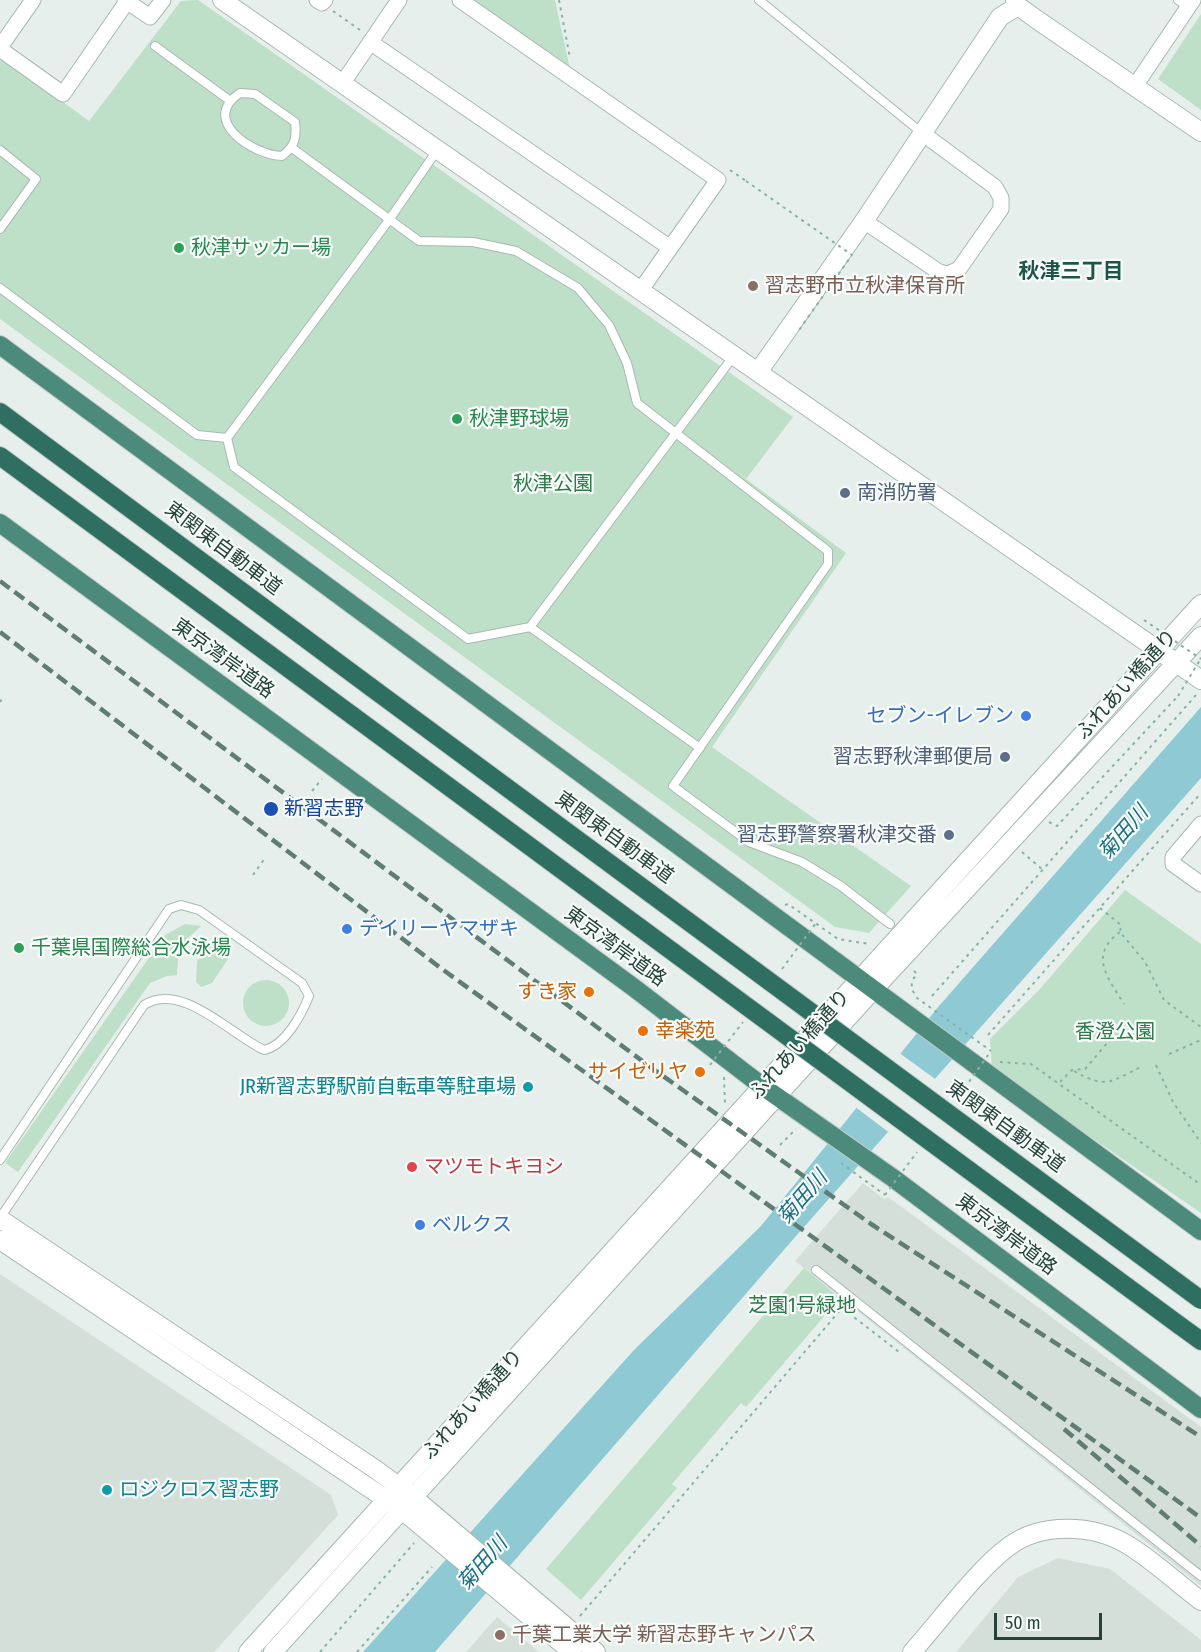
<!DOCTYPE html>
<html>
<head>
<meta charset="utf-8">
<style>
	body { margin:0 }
	#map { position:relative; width:1201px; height:1652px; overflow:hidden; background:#e6efeb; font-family:"Fira Sans Condensed",sans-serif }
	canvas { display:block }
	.scale { position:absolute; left:994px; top:1613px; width:108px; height:27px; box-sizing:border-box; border:3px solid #24423a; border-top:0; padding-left:8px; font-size:18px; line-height:21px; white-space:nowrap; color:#24423a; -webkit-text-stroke:4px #f7fbf9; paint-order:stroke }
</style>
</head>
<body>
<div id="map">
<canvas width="1201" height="1652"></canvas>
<div class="scale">50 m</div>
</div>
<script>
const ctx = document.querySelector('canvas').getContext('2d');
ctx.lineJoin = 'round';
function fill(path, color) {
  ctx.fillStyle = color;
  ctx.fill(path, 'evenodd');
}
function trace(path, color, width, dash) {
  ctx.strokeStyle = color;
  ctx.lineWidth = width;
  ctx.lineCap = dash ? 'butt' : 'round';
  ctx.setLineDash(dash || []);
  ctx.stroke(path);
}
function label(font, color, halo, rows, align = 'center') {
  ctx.font = font + ' "Fira Sans Condensed","Noto Sans JP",sans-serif';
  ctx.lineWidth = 4.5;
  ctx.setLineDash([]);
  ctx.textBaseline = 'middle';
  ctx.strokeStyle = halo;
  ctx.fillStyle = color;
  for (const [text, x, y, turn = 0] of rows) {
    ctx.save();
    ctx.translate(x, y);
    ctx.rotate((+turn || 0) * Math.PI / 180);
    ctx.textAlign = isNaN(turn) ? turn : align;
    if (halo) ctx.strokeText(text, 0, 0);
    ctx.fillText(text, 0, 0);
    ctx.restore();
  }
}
fill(new Path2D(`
	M863,1183L884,1199L888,1197L1201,1427V1586L795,1261Z
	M0,1274L331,1495L338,1515L214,1652H0Z
	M1058,1558L1110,1569L1201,1640V1652H956L1018,1577Z
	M497,1617L539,1652H466Z`), '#d4dfda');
fill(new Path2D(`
	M198,0L793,417L746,479L846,553L712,747L911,886L869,933L835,927L0,319V56L89,121L181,1Z
	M472,0H555L570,69Z
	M1201,14V110L1158,79Z
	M1125,890L1201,944V1213L992,1069L990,1039L1040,989Z
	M185,924L201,926L179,947L177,975L167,976L150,983L18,1172L5,1163L165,935Z
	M224,944L228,947L230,956L212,983L201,987L196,982L197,961L211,947Z
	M243 1003a23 23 0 1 1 46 0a23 23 0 1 1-46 0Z
	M804,1268L840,1298L746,1407L741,1403L672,1484L677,1488L581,1600L546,1569Z`), '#bfe0c8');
fill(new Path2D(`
	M1201,707V778L796,1236L435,1652H363L634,1350L761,1226L939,1006Z`), '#8ec9d4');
fill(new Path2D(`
	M898,1052L938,1081L891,1134L854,1106Z`), '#e6efeb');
const service = new Path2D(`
	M759,0L922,133
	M1178,0L1188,7
	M155,46L229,100
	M240,93L255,94L295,122C297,138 295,146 282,156C253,155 199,120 240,93Z
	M292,148L419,241L473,242L516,251L578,288L609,325L627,363L637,403L828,551V564L673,786L749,842L802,862L841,886L890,924
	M0,150L36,179L0,229
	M0,288L197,435L227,438
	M227,438L234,467L468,639L530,627L733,357
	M227,438L389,220L438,149
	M530,627L700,748
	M0,1160L169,909L181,905L199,910L302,983L309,996C302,1014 285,1046 264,1050C230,1034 181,981 144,1005L0,1218
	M816,1270L1201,1576`);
const minor = new Path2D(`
	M125,0L150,17L163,0
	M317,0L322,3L325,0
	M460,0L718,180L640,291
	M370,42L669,247
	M0,47L33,0
	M0,49L63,94L128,0
	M342,84L399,0
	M1135,86L1193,0
	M864,221L939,272L948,274L959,269L1001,209V198L995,187L922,133
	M1201,824L1173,857V864L1201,884`);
const tertiary = new Path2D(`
	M222,0L1201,680
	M1015,0L1018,6L1036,19L1201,132
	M758,372L864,221L1000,17L1018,6
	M0,1219L375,1469L413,1497L596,1652
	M0,1240L402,1510L572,1652
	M248,1652L1201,604
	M273,1652L873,990L1201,636
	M912,1652C940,1621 976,1571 1008,1547C1041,1522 1093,1524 1128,1545C1154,1561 1177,1583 1201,1601`);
const trunk = new Path2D(`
	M0,345L1201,1231
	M0,523L633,987L762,1086L893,1178L1201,1409`);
const motorway = new Path2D(`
	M0,412L372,688
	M0,456L353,716
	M1179,1325L1201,1341`);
trace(service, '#a8b8b2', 10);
trace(minor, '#a8b8b2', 17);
trace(tertiary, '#a8b8b2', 20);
trace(trunk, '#c2cac8', 20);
trace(motorway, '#c2cac8', 20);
trace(new Path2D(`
	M559,0L570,58
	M333,11L360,30
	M730,170L746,181
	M0,702L4,696
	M312,791L322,779
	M1049,822L1057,826L1178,696
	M1022,852L1043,870
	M253,875L265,858
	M785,905L788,904L838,939L869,944
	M1100,908L1121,925L1120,932L1145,962L1164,1000L1201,1027
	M1120,932C1088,955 1108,978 1124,1004
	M914,971L917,974C909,983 911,989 917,998L991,1051
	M932,996L1196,695
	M988,1035L1201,793
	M1169,1054L1201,1040
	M1000,1062L1031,1064L1201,1185
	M1156,1065L1173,1102L1201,1143
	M1074,1071C1107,1090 1111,1081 1143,1066
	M724,1077L725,1104
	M1060,1082L1072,1070L1085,1069L1108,1042L1118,1035
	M780,1145L796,1129
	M841,1163L885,1195
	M580,1616L842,1308L899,1352
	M320,1652L414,1543
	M357,1652L432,1567`), '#86b3a5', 2, [3, 4.5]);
trace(service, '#fff', 8);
trace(minor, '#fff', 15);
trace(tertiary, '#fff', 18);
trace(trunk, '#4c8a7c', 18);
trace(motorway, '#2f6f62', 18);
trace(new Path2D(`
	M0,581L649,1066L871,1224L1201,1437
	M0,632L442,969L1201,1518
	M1064,1429L1201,1546`), '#5f7d75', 4.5, [12, 6]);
const motorwayBridge = new Path2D(`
	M372,688L1201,1300
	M353,716L1179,1325`);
trace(motorwayBridge, '#c2cac8', 20, []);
trace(new Path2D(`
	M746,181L852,255L799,330
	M1144,620L1201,659
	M1178,696L1200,660
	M782,969L816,923
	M710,1065L743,1022
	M956,1100L991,1051
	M885,1195L917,1152`), '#86b3a5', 2, [3, 4.5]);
trace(motorwayBridge, '#2f6f62', 18);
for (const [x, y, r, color] of [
	[179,248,6,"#2e9e5b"],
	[753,286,6,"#8d6e63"],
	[457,419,6,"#2e9e5b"],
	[845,493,6,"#5c6f8a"],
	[1026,716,6,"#3f7fe0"],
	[1005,757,6,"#5c6f8a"],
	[271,809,8,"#1a4fb4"],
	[949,835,6,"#5c6f8a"],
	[347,929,6,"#3f7fe0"],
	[19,948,6,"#2e9e5b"],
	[589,992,6,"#e8710a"],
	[643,1031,6,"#e8710a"],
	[700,1072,6,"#e8710a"],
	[528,1087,6,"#0f9aa8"],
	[412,1167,6,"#e0444e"],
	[420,1225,6,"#3f7fe0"],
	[107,1490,6,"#0f9aa8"],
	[500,1635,6,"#8d6e63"]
]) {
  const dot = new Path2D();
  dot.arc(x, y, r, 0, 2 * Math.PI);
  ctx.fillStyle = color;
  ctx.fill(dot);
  trace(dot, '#f7fbf9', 2);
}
label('20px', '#27864d', '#f7fbf9', [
	["秋津サッカー場",191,248],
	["秋津野球場",469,419],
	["千葉県国際総合水泳場",31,948]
], 'left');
label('20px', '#785e54', '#f7fbf9', [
	["習志野市立秋津保育所",765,286],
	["千葉工業大学 新習志野キャンパス",512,1635]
], 'left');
label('20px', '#2d7a4b', '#f7fbf9', [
	["秋津公園",553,484],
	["香澄公園",1115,1032],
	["芝園1号緑地",802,1306]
]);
label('20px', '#4e5e75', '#f7fbf9', [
	["南消防署",857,493,"left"],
	["習志野秋津郵便局",993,757],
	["習志野警察署秋津交番",937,835]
], 'right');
label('20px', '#24423a', '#f7fbf9', [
	["東関東自動車道",223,549,37],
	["東京湾岸道路",223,659,36],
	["ふれあい橋通り",1127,685,-48],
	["東関東自動車道",614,838,36],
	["東京湾岸道路",615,947,36],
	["ふれあい橋通り",800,1045,-48],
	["東関東自動車道",1005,1127,36],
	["東京湾岸道路",1006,1235,37],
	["ふれあい橋通り",473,1405,-48]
]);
label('20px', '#366cbe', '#f7fbf9', [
	["セブン-イレブン",1014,716,"right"],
	["デイリーヤマザキ",359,929],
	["ベルクス",432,1225]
], 'left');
label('20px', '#164399', '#f7fbf9', [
	["新習志野",284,809]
], 'left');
label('20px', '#c56008', '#f7fbf9', [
	["すき家",577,992],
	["幸楽苑",655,1031,"left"],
	["サイゼリヤ",688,1072]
], 'right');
label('20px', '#0d838f', '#f7fbf9', [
	["JR新習志野駅前自転車等駐車場",516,1087],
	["ロジクロス習志野",119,1490,"left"]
], 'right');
label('20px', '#be3a42', '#f7fbf9', [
	["マツモトキヨシ",424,1167]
], 'left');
label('bold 21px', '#1f5548', '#f7fbf9', [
	["秋津三丁目",1071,272]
]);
label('italic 21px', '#1c6f80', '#f7fbf9', [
	["菊田川",1124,833,-49],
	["菊田川",803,1198,-49],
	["菊田川",483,1564,-49]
]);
</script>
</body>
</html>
